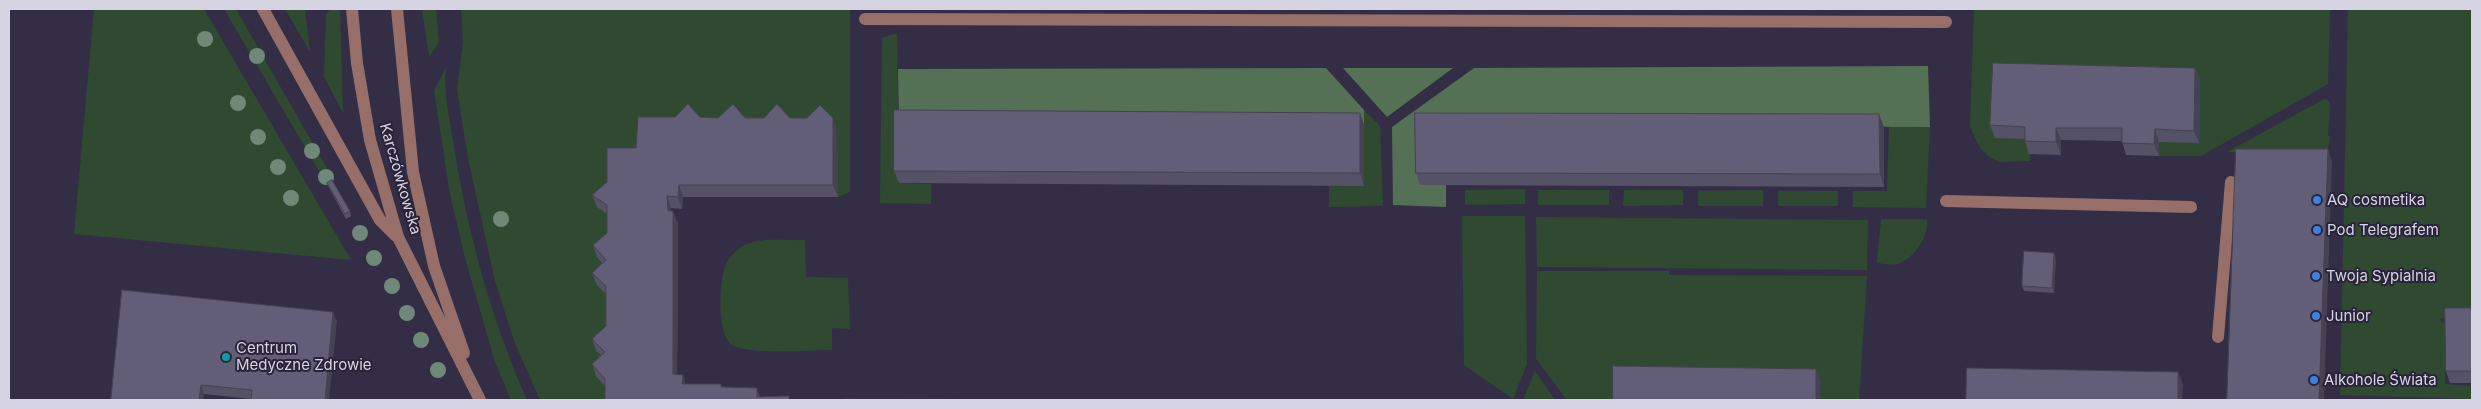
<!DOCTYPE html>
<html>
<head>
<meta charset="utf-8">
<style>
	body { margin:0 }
	#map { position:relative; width:2481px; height:409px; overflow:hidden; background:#332e45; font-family:Inter,sans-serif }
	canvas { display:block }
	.frame { position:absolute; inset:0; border:10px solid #d6d3e2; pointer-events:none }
</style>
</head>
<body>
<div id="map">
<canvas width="2481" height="409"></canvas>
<div class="frame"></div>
</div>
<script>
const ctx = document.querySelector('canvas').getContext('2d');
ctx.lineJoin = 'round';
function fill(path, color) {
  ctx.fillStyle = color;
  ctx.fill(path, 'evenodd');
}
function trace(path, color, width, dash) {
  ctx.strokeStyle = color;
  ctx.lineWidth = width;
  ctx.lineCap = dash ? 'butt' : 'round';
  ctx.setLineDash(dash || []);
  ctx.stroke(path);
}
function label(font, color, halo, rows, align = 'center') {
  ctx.font = font + ' Inter,sans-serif';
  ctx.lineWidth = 4;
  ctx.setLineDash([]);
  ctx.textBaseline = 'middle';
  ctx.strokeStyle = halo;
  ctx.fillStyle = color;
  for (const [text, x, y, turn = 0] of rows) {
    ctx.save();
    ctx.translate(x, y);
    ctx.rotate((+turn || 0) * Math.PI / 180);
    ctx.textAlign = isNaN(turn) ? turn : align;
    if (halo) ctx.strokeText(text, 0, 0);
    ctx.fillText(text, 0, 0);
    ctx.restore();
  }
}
fill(new Path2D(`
	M94,9H204L351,260L74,234Z
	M224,9H236L333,179L326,183Z
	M285,9H305L310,52Z
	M340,9L343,113L324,77L326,14L330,10Z
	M422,9H436L439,42L429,57Z
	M461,9H850V192L838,197L837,130L641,160L611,217L610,400H540L514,341L495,281L468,158L457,89L463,43Z
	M1974,9H2330L2328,84L2201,156H2159V142L2200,81L2030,140V161L1999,162L1988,156L1980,148L1970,127Z
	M2348,9H2472V318H2440L2441,322L2446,323L2445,384L2472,386V399L2340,395Z
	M897,33L899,183L931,184V204L880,203L882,38Z
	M446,67C443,93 450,120 454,146C468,235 491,318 527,400H511L495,362L465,258L450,194L434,91Z
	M2326,98L2330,103L2328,136L2330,137L2327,155L2227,152Z
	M1364,110L1380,126L1383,206L1329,207V185H1364Z
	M1889,127H1930L1926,208L1853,207V191H1887Z
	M1525,189V204L1465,205V190Z
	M1538,190H1609V205H1538Z
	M1624,190H1683V205L1623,206Z
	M1763,190V206H1698V191Z
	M1778,191H1838V206H1778Z
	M1462,216H1525L1527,364L1513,399L1464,365Z
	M1536,217L1868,220L1867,270L1537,267Z
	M1881,219H1927C1930,234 1915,257 1900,263C1894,266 1884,264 1877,263Z
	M805,240L806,277L848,278L850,329L832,328V350C808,350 755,355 734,346C716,338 719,279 726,264C729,257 735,252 741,247C758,236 786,241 805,240Z
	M1537,271H1669V275L1867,276L1859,400H1567L1536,359Z
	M1535,371L1555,400H1523Z`), '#304a31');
fill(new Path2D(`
	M1928,66L1930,127L1420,125L1446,185V207L1393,205L1392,127L1474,68Z
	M1326,68L1364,110V125L899,123L898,69Z
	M1343,68H1453L1387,117Z`), '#547155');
trace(new Path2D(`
	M263,9L380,220L396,236
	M352,9L357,63L370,140L398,237L480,400
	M397,9L413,172L434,266L464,353
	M865,19L1946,22
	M1946,201L2191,207
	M2218,337L2231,182`), '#976f68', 12);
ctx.fillStyle = '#6f8978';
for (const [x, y] of [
	[205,39],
	[257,56],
	[238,103],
	[258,137],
	[312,151],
	[278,167],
	[326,177],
	[291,198],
	[501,219],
	[360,233],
	[374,258],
	[392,286],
	[407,313],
	[421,340],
	[438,370]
]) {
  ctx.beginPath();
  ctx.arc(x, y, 8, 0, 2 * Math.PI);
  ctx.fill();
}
fill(new Path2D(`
	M2195,68L2200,81L2199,143L2159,142V156L2126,155L2122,141L2061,140V155L2029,154L2025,141V139L1995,138L1990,125Z
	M700,117L790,118L837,130L838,197H683L682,209L671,208V211L678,223L677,374L686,384L722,387L757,388L760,397L790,400L605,386L596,376L592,364L601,355L596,351L592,339L606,326V294L597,285L592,273L602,263L597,257L593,245L607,233V214L597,207L592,195L607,182L636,148Z
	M1364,125V186L899,183L894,171Z
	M1884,127V187L1420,185L1416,173Z
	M327,183L350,211L351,216L346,219L329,188Z
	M2056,258L2054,293L2024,291L2022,286Z
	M2472,308V383H2450L2446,371Z
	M337,321L251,399L204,394L111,400Z`), '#555166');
fill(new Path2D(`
	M2195,68L2200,81L2199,143L2194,131Z
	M1360,113L1364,125V186L1360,173Z
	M1879,114L1884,127V187L1880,174Z
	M833,118L837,130L838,197L833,185Z
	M2056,128L2061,140V155L2056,142Z
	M2155,129L2159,142V156L2154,144Z
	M2328,149L2332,161L2324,400H2319Z
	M679,185L683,197L682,209L678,197Z
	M667,196L671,208L672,223L668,211Z
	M673,211L678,223L677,386L673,374Z
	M2054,253L2056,258L2054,293L2052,288Z
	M333,312L337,321L329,400H325Z
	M1816,369L1821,382L1820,400H1816Z
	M2178,372L2183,384L2182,400H2178Z
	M683,375L687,387L682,384Z
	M201,385L204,394L203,400H199Z
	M757,388L761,400L757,397Z`), '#454253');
const building = new Path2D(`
	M1993,63L2195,68L2194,131L2155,129L2154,144L2122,143V128H2056V142L2025,141V127L1990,125Z
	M688,104L700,117L718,118L733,104L745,118H764L777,104L790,118H807L820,105L833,118V185H679L678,197L667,196L668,211H673V374L683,375L682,384H721V387L757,388V397L789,396V400H605V379L592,364L605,352L592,339L606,326V286L592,273L606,260L593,245L607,233V205L592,195L607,182V148H636L638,117H675Z
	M894,110L1360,113V173L894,171Z
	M1415,113L1879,114L1880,174L1416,173Z
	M2236,149H2328L2319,400H2227Z
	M332,180L350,211L345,214L327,183Z
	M2024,251L2054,253L2052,288L2022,286Z
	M122,290L333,312L325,400H251L252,390L201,385L199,400H111Z
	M2445,308H2472V371H2446Z
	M1613,366L1816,369V400H1613Z
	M1967,368L2178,372V400H1966Z
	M846,399L1066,400H846Z`);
fill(building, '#635e77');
trace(building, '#454253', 1);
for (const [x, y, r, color] of [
	[2317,200,5,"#3f7fe0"],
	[2317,230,5,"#3f7fe0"],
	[2316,276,5,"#3f7fe0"],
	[2316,316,5,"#3f7fe0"],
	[226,357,5,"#0f9aa8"],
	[2314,380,5,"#3f7fe0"]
]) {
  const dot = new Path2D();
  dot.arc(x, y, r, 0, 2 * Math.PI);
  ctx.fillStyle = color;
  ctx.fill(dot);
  trace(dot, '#29243a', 2);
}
label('15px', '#d6d3e2', '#29243a', [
	["Karczówkowska",400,179,74]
]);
label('15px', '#d6d3e2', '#29243a', [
	["AQ cosmetika",2327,200],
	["Pod Telegrafem",2327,230],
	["Twoja Sypialnia",2326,276],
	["Junior",2326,316],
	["Centrum",236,348],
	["Medyczne Zdrowie",236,365],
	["Alkohole Świata",2324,380]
], 'left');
</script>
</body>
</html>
